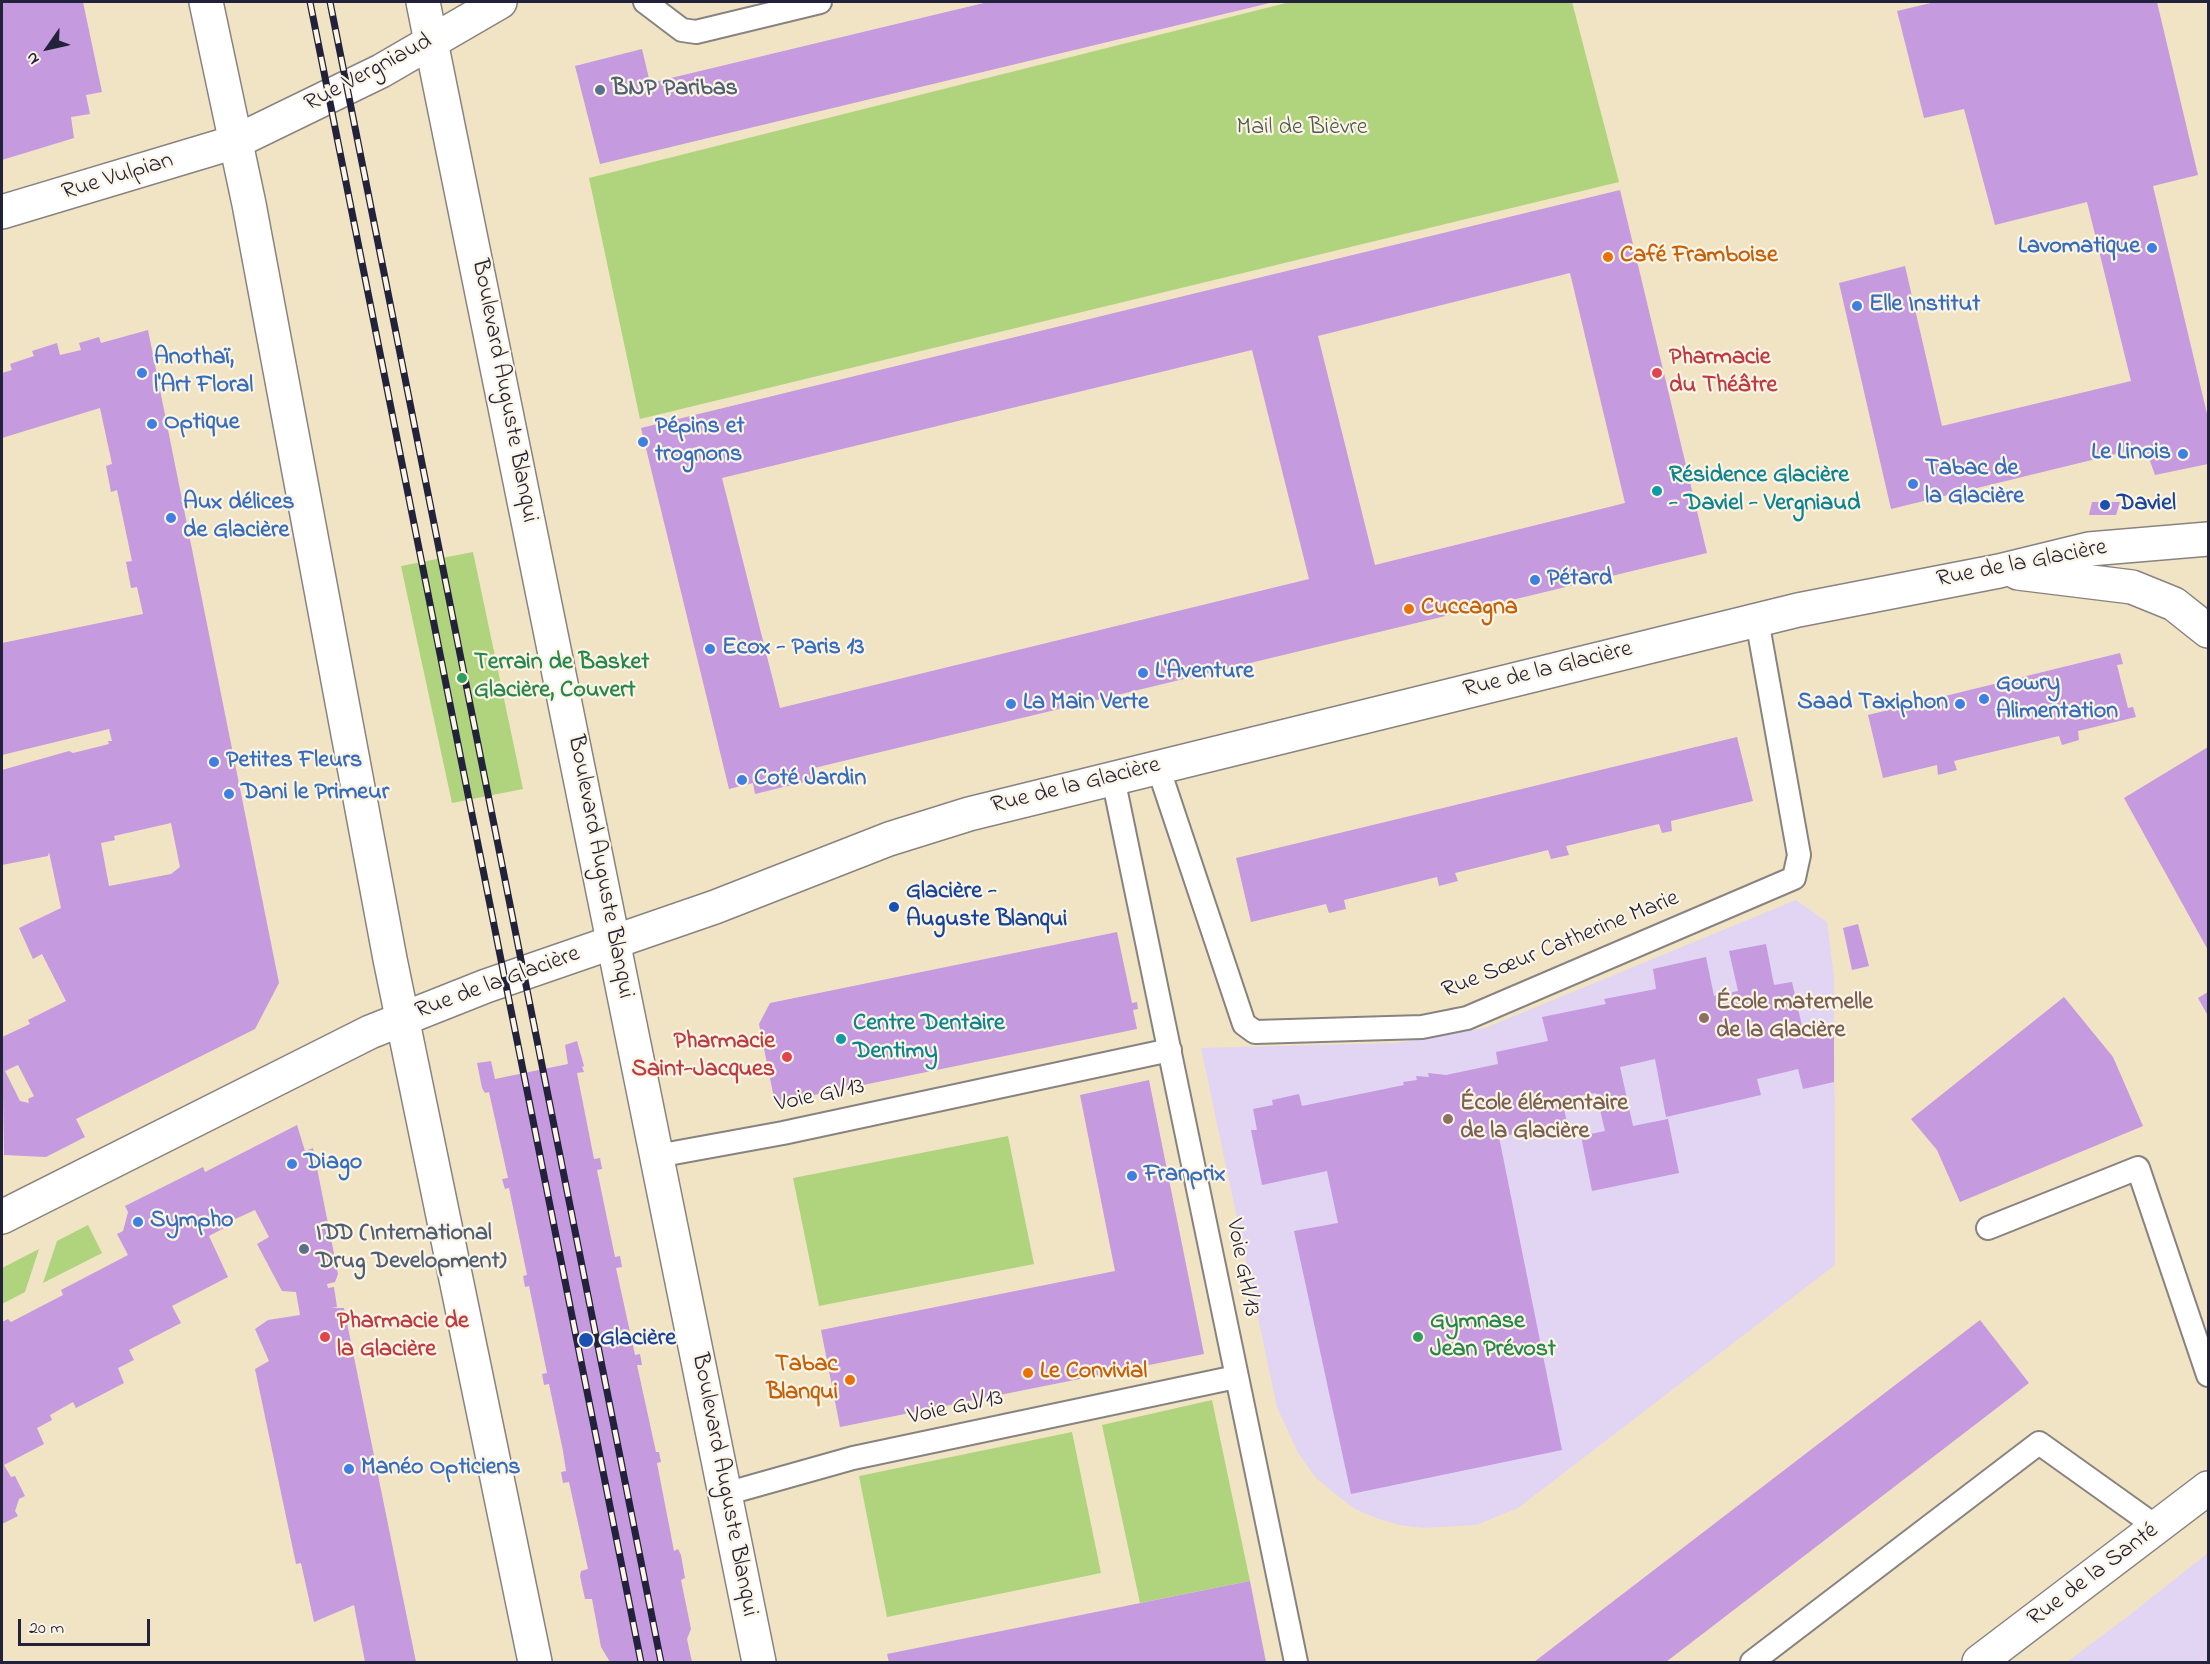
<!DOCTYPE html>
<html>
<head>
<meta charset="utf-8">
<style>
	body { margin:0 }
	#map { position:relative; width:2210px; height:1664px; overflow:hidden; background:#f0e4c5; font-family:"Indie Flower",sans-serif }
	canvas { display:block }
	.frame { position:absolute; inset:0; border:3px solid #22223b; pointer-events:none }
	.north { position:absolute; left:18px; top:18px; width:60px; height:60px; -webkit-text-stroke:4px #fcf5e5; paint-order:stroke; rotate:236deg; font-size:16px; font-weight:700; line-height:24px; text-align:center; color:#22223b }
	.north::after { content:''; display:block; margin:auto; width:21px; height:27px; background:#22223b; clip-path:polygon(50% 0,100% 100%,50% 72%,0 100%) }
	.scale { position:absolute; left:18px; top:1619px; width:132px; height:27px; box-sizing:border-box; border:3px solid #22223b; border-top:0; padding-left:8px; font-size:18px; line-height:21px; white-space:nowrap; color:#22223b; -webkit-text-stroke:4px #fcf5e5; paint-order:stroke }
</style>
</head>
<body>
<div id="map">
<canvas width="2210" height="1664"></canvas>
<div class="frame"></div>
<div class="north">N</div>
<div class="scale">20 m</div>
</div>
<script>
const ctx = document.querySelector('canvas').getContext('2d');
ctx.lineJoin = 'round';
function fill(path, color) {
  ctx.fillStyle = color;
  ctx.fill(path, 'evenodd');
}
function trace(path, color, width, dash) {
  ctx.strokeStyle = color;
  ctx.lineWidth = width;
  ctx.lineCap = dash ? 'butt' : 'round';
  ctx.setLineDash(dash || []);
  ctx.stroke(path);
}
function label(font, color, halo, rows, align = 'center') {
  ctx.font = font + ' "Indie Flower",sans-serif';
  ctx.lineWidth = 4.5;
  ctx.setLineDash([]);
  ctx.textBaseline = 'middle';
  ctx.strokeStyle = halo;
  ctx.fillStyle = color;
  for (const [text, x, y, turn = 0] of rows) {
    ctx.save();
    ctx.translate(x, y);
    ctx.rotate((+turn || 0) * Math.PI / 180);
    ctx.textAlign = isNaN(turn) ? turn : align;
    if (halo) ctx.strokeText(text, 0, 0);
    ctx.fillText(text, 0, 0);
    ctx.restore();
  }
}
fill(new Path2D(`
	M1796,900L1827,922L1834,976L1835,1265L1518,1508L1476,1525L1423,1528L1399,1525L1376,1518L1355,1509L1334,1493L1316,1478L1298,1453L1277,1407L1201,1048L1397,1043L1485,1028Z
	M2208,1553V1662H2067L2127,1617Z`), '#e2d4f3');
fill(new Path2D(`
	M1290,2H1572L1619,182L640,419L589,178Z
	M473,552L523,789L452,803L401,566Z
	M1008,1136L1034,1264L819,1306L793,1178Z
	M88,1225L102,1253L43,1283L57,1241Z
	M39,1249L25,1292L2,1304V1268Z
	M1212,1400L1250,1581L1140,1603L1102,1425Z
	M1072,1432L1101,1573L887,1617L859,1476Z`), '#afd47d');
fill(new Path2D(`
	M2,2H83L102,92L86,95L90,114L71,117L74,138L2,160Z
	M988,2H1274L600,164L575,66L642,49L650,83Z
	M1935,2H2157L2198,175L2153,186L2208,418V464L2155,475L2145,447L1891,509L1839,283L1905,266L1942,426L2131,381L2087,202L1995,225L1964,109L1924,118L1897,11Z
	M1620,190L1707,553L810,769L812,780L755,794L753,783L729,789L641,428ZM1570,273L1625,503L1375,565L1318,336ZM1252,350L1309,579L780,708L722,478Z
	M148,330L279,983L255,1029L76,1119L85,1137L46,1157L4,1155L2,1037L30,1024L28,1020L66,1001L42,954L33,959L19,928L61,908L49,852L48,856L2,865V770L69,751L73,753L109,744L108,741H112L109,729L2,755V643L143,614L137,587L131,588L126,562L132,561L117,490L111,492L106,466L112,464L100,408L2,438V373L12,370L10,364L34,356L32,351L57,343L60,355L81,350L79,343L99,337L101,343ZM171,823L180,867L171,874L109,886L101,843L115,840L114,836ZM18,1065L34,1096L28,1099L29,1103L20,1101L5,1071Z
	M2092,502H2120L2116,515H2089Z
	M2120,653L2123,664L2117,665L2128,708L2133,707L2136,717L2078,731L2079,740L2062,745L2059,736L1954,761L1957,770L1938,775L1937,765L1883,778L1868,715Z
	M1737,737L1753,801L1671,821L1672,831L1662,833L1659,824L1566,846L1569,855L1551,859L1548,850L1455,873L1458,881L1439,886L1437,877L1344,900L1346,909L1329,913L1326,904L1251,922L1236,858Z
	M2208,747V950L2124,798Z
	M1858,924L1869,966L1852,970L1843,928Z
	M1117,932L1132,1003L1137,1002L1138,1009L1133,1010L1137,1029L775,1103L759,1024L770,1003Z
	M1766,944L1774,985L1792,982L1804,1035L1834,1028V1082L1803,1089L1798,1069L1757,1079L1761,1095L1666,1117L1655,1059L1620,1067L1633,1126L1668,1119L1679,1173L1592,1191L1581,1136L1605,1131L1596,1093L1562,1099L1567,1123L1499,1137L1562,1450L1351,1494L1294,1231L1338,1223L1327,1171L1262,1185L1251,1130H1257L1253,1109L1273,1105L1272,1100L1299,1094L1302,1106L1404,1085L1403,1082L1417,1080L1416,1076L1429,1077L1428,1073L1446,1075L1498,1064L1496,1052L1548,1041L1542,1017L1606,1004L1604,999L1656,989L1653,969L1706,957L1714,996L1738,991L1729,951Z
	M2208,992V1016L2198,998Z
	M2064,997L2113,1057L2143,1126L1960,1202L1937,1150L1911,1119Z
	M577,1041L584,1066L582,1067L584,1072L577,1073L594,1159L600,1158L602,1169L597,1170L615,1257L620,1256L622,1267L616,1268L635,1355L640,1354L642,1365H637L656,1452H659L661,1462L657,1463L674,1551L678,1549L681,1555L685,1578L681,1580L691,1629L687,1639L692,1662H610L601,1647L592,1599H585L580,1576L581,1571L588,1569L569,1482L563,1483L561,1472L566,1471L563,1451L549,1384L544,1385L542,1374L547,1373L529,1286L525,1287L523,1276L527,1275L509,1188L505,1189L502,1179L508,1178L489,1092L485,1093L482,1088L477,1063L491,1061L495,1079L568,1064L565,1045Z
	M1149,1080L1204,1354L840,1427L821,1330L1115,1271L1080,1095Z
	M297,1125L305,1151L313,1148L338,1274L335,1282L327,1284L328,1288L334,1287L337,1307L332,1308H344L416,1662H365L354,1605L314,1622L301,1563L296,1564L255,1369L269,1361L255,1329L268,1320L300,1315L296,1292L282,1291L257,1244L269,1237L255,1210L222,1225L224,1228L209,1236L228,1277L172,1306L181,1323L129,1350L134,1360L118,1368L124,1383L76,1408L73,1402L50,1415L52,1420L37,1428L44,1444L4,1465L11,1477L15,1476L25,1496L19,1499L15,1511L18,1516L2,1524V1322L8,1319L11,1322L63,1295L61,1290L128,1255L117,1234L123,1231L128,1212L125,1206L203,1167L205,1172Z
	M1980,1320L2029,1383L2006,1401L1666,1662H1534Z
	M1250,1581L1266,1662H889L887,1654Z`), '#c59ade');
const service = new Path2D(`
	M645,2L682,30L696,32L820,2
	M1158,767L1244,1024L1255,1032L1422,1027L1467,1018L1794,878L1799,855L1757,620
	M1113,778L1296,1662
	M657,1156L783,1133L1170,1050
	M1988,1228L2138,1168L2208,1375
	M725,1494L853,1458L1236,1377
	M1752,1662L2039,1443L2158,1528`);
const minor = new Path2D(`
	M2,212L235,142L381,71L500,2`);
const tertiary = new Path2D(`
	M2018,573L2132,587L2174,604L2208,631
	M2,1217L370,1032L486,986L715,907L889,839L969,814L1798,610L1999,571L2089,549L2208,539
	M1979,1662L2208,1488`);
const primary = new Path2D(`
	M206,2L249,204L390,959L535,1662
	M423,2L759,1662`);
trace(service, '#898380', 26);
trace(minor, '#898380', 36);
trace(tertiary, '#898380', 36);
trace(primary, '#898380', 36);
trace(service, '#fff', 22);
trace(minor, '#fff', 33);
trace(tertiary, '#fff', 33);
trace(primary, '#fff', 33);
const rail = new Path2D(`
	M310,2L641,1662
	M330,2L661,1662`);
trace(rail, '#22223b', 7);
trace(rail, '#fcf5e5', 4.5, [14]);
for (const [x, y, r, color] of [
	[600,90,6,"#5c6f8a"],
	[2152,248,6,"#3f7fe0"],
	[1608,257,6,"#e8710a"],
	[1857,306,6,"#3f7fe0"],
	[142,373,6,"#3f7fe0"],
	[1657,373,6,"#e0444e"],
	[152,424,6,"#3f7fe0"],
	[643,442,6,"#3f7fe0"],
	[2183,454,6,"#3f7fe0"],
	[1913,484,6,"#3f7fe0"],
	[1657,491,6,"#0f9aa8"],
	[2105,505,6,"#1a4fb4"],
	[171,518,6,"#3f7fe0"],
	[1535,580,6,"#3f7fe0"],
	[1409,609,6,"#e8710a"],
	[710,649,6,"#3f7fe0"],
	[1143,673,6,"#3f7fe0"],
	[462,678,6,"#2e9e5b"],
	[1984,699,6,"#3f7fe0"],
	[1011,704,6,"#3f7fe0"],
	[1960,704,6,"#3f7fe0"],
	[214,762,6,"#3f7fe0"],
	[742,780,6,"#3f7fe0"],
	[229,794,6,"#3f7fe0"],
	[894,907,6,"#1a4fb4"],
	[1704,1018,6,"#8d6e63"],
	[841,1039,6,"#0f9aa8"],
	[787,1057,6,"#e0444e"],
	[1448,1119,6,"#8d6e63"],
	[292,1164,6,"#3f7fe0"],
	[1132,1176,6,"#3f7fe0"],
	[138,1222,6,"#3f7fe0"],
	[304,1249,6,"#5c6f8a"],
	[325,1337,6,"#e0444e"],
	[1418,1337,6,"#2e9e5b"],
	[586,1340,8,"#1a4fb4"],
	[1028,1373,6,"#e8710a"],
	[850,1380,6,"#e8710a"],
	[349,1469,6,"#3f7fe0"]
]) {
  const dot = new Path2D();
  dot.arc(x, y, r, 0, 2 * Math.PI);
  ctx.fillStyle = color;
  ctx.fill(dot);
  trace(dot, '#fcf5e5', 2);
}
label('24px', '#22223b', '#fcf5e5', [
	["Rue Vergniaud",369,74,-28],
	["Rue Vulpian",118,178,-17],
	["Boulevard Auguste Blanqui",503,391,79],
	["Rue de la Glacière",2022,565,-11],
	["Rue de la Glacière",1548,671,-14],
	["Rue de la Glacière",1076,787,-14],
	["Boulevard Auguste Blanqui",599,867,79],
	["Rue Sœur Catherine Marie",1561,946,-22],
	["Rue de la Glacière",498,984,-20],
	["Voie GI/13",820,1097,-12],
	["Voie GH/13",1241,1268,79],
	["Voie GJ/13",956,1409,-12],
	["Boulevard Auguste Blanqui",723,1485,79],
	["Rue de la Santé",2094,1576,-37]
]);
label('bold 24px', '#4e5e75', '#fcf5e5', [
	["BNP Paribas",612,90],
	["IDD (International",316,1235],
	["Drug Development)",316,1263]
], 'left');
label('24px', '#4c574f', '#fcf5e5', [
	["Mail de Bièvre",1302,129]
]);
label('bold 24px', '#366cbe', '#fcf5e5', [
	["Lavomatique",2140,248,"right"],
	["Elle Institut",1869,306],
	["Anothaï,",154,359],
	["l'Art Floral",154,387],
	["Optique",164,424],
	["Pépins et",655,428],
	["trognons",655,456],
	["Le Linois",2171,454,"right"],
	["Tabac de",1925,470],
	["la Glacière",1925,498],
	["Aux délices",183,504],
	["de Glacière",183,532],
	["Pétard",1547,580],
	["Ecox - Paris 13",722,649],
	["L'Aventure",1155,673],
	["Gowry",1996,685],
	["Alimentation",1996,713],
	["La Main Verte",1023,704],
	["Saad Taxiphon",1948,704,"right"],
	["Petites Fleurs",226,762],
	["Coté Jardin",754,780],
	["Dani le Primeur",241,794],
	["Diago",304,1164],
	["Franprix",1144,1176],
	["Sympho",150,1222],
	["Manéo Opticiens",361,1469]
], 'left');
label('bold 24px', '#c56008', '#fcf5e5', [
	["Café Framboise",1620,257],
	["Cuccagna",1421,609],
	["Tabac",838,1366,"right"],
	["Blanqui",838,1394,"right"],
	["Le Convivial",1040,1373]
], 'left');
label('bold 24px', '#be3a42', '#fcf5e5', [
	["Pharmacie",1669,359],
	["du Théâtre",1669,387],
	["Pharmacie",775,1043,"right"],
	["Saint-Jacques",775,1071,"right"],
	["Pharmacie de",337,1323],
	["la Glacière",337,1351]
], 'left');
label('bold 24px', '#0d838f', '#fcf5e5', [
	["Résidence Glacière",1669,477],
	["- Daviel - Vergniaud",1669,505],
	["Centre Dentaire",853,1025],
	["Dentimy",853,1053]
], 'left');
label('bold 24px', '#164399', '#fcf5e5', [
	["Daviel",2117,505],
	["Glacière -",906,893],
	["Auguste Blanqui",906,921],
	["Glacière",600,1340]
], 'left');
label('bold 24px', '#27864d', '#fcf5e5', [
	["Terrain de Basket",474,664],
	["Glacière, Couvert",474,692],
	["Gymnase",1430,1323],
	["Jean Prévost",1430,1351]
], 'left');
label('bold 24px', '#785e54', '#fcf5e5', [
	["École maternelle",1716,1004],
	["de la Glacière",1716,1032],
	["École élémentaire",1460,1105],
	["de la Glacière",1460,1133]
], 'left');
</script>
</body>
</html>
